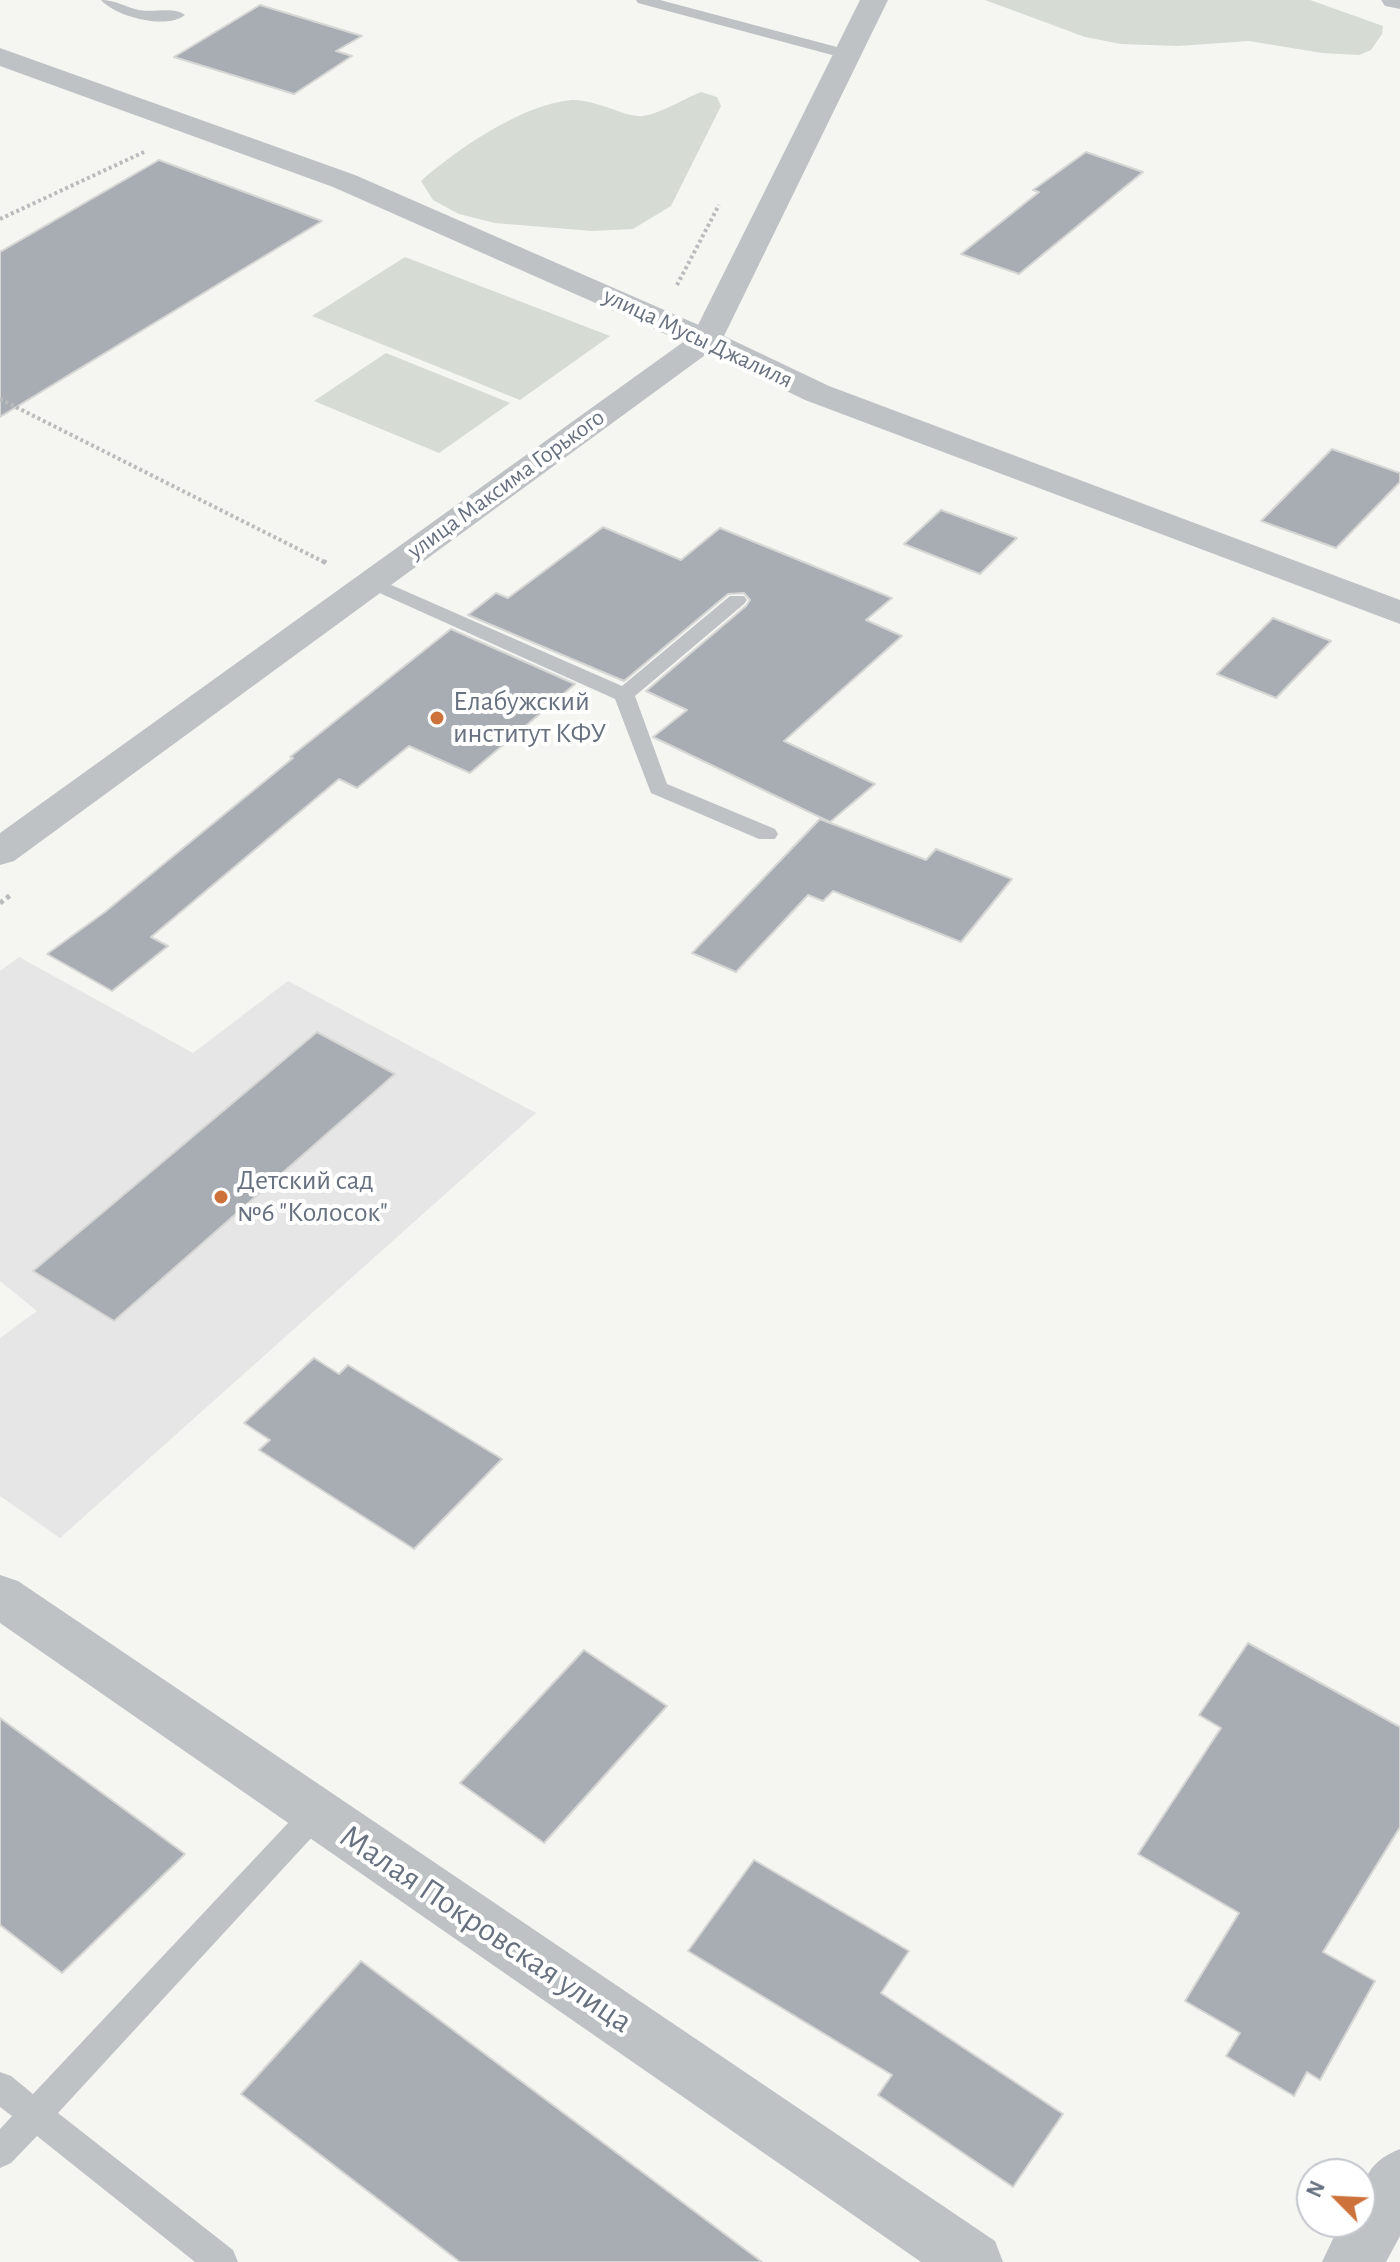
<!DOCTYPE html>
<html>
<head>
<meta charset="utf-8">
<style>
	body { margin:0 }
	#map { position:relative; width:1400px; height:2262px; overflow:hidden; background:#f5f5f2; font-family:"Alegreya Sans",sans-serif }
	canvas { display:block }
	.north { position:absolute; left:1296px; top:2158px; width:80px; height:80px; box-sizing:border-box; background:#fff; border:2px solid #c3c6cc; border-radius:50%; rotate:294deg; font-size:22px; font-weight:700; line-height:32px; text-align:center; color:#68717f }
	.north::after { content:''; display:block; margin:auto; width:28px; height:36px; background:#cd723a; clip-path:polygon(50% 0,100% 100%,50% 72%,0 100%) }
</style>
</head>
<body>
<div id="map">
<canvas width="1400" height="2262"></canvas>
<div class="north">N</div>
</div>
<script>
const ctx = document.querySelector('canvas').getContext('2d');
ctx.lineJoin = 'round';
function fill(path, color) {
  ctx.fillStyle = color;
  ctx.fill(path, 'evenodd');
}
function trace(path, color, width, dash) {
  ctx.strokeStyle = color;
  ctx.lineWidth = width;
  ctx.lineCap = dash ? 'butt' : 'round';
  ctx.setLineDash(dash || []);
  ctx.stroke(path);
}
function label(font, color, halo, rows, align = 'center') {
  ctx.font = font + ' "Alegreya Sans",sans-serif';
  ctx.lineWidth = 8;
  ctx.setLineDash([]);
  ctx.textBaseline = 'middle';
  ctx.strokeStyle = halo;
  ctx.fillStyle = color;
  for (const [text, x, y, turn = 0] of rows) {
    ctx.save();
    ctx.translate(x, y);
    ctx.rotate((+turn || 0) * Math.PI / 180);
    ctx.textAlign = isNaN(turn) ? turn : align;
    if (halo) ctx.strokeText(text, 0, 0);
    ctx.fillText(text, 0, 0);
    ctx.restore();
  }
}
fill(new Path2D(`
	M19,957L193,1053L288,981L536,1113L60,1538L0,1496V1338L37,1311L0,1281V971Z`), '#e5e6e5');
fill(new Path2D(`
	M985,0H1310L1383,26L1382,34L1371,50L1359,55L1322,53L1249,41L1178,46L1121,44L1085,37Z
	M701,92L717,97L721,106L671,206L633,229L592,231L495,223L459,214L433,200L421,181C457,149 523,104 572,100C595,99 627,118 643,116C662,113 683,99 701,92Z
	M405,257L610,336L520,400L312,316Z
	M386,353L510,403L439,453L314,401Z`), '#d6dbd4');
const building = new Path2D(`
	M260,5L362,36L336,51L352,56L294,94L174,57Z
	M1086,152L1143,172L1019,274L961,254L1039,192L1033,190Z
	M159,160L322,221L0,417V252Z
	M1332,449L1400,473V482L1336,548L1261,521Z
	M941,510L1017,538L980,574L904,544Z
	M603,527L681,560L720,528L892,598L866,620L902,636L784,741L875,784L830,822L653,737L687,710L646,691L746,606L750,600L744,593L728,594L624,681L468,615L496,593L508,598Z
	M1273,618L1331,641L1276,698L1217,674Z
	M451,629L575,684L470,773L409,746L357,788L339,779L151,937L168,946L112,991L47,954L105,912L293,758L290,757Z
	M820,819L926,860L936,849L1012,879L961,942L833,891L823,901L808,895L736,972L692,953Z
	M317,1032L395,1074L114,1321L33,1271Z
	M314,1358L339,1374L348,1365L502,1459L414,1549L259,1450L270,1440L244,1423Z
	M1248,1643L1400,1727V1827L1323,1952L1375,1981L1320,2080L1307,2072L1294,2096L1226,2056L1240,2033L1185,2001L1239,1913L1138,1854L1221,1728L1199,1715Z
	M584,1650L667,1706L544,1843L460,1783Z
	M0,1718L185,1854L62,1973L0,1925Z
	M754,1860L909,1951L881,1993L1063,2114L1013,2187L878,2095L892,2075L688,1951Z
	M361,1961L762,2262H460L241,2094Z`);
fill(building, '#a8adb3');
trace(building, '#d6d7d5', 2);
trace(new Path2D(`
	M0,219L144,152
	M677,285L719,205
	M0,399L326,563`), '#b9bbbd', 4, [3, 3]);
trace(new Path2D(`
	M323,561L326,563
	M0,903L12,894`), '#b9bbbd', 5, [4, 4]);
fill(new Path2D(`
	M101,0C116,0 125,7 139,10C154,13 174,6 185,15C167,30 116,17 101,0Z
	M636,0H660L852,51L855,54L847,59L638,3Z
	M371,576L622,686L730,596H744L747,600L744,604L635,696L667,784L775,829L778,834L775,839H759L651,793L615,699L364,586L361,582Z
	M316,1800L326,1804L331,1813L326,1822L58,2113L233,2250L238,2262H195L37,2136L11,2163L0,2168V2129L12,2116L0,2107V2072L11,2076L33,2094L306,1804Z`), '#bfc2c5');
fill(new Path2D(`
	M1381,0H1400V9L1385,6Z
	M0,48L355,175L717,333L722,340L717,347L706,350L695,347L333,187L0,66Z
	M0,1575L18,1581L995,2241L1003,2262H921L0,1623Z
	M1400,2149V2236L1386,2262H1322L1341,2222H1360C1360,2186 1364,2163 1400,2149Z`), '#bfc2c5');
fill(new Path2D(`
	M860,0H888L724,336L829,386L1400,600V624L805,400L708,353L14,861L0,865V833L693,335Z`), '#bfc2c5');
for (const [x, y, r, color] of [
	[437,718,8,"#cd723a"],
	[221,1197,8,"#cd723a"]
]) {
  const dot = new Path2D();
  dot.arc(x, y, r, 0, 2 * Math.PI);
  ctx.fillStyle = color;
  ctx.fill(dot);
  trace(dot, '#fff', 3);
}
label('24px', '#68717f', '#fff', [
	["улица Мусы Джалиля",698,338,25],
	["улица Максима Горького",506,484,-36]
]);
label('28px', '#68717f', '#fff', [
	["Елабужский",453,702],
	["институт КФУ",453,734],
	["Детский сад",237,1181],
	["№6 \"Колосок\"",237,1213]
], 'left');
label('34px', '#68717f', '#fff', [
	["Малая Покровская улица",486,1929,34]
]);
</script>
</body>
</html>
